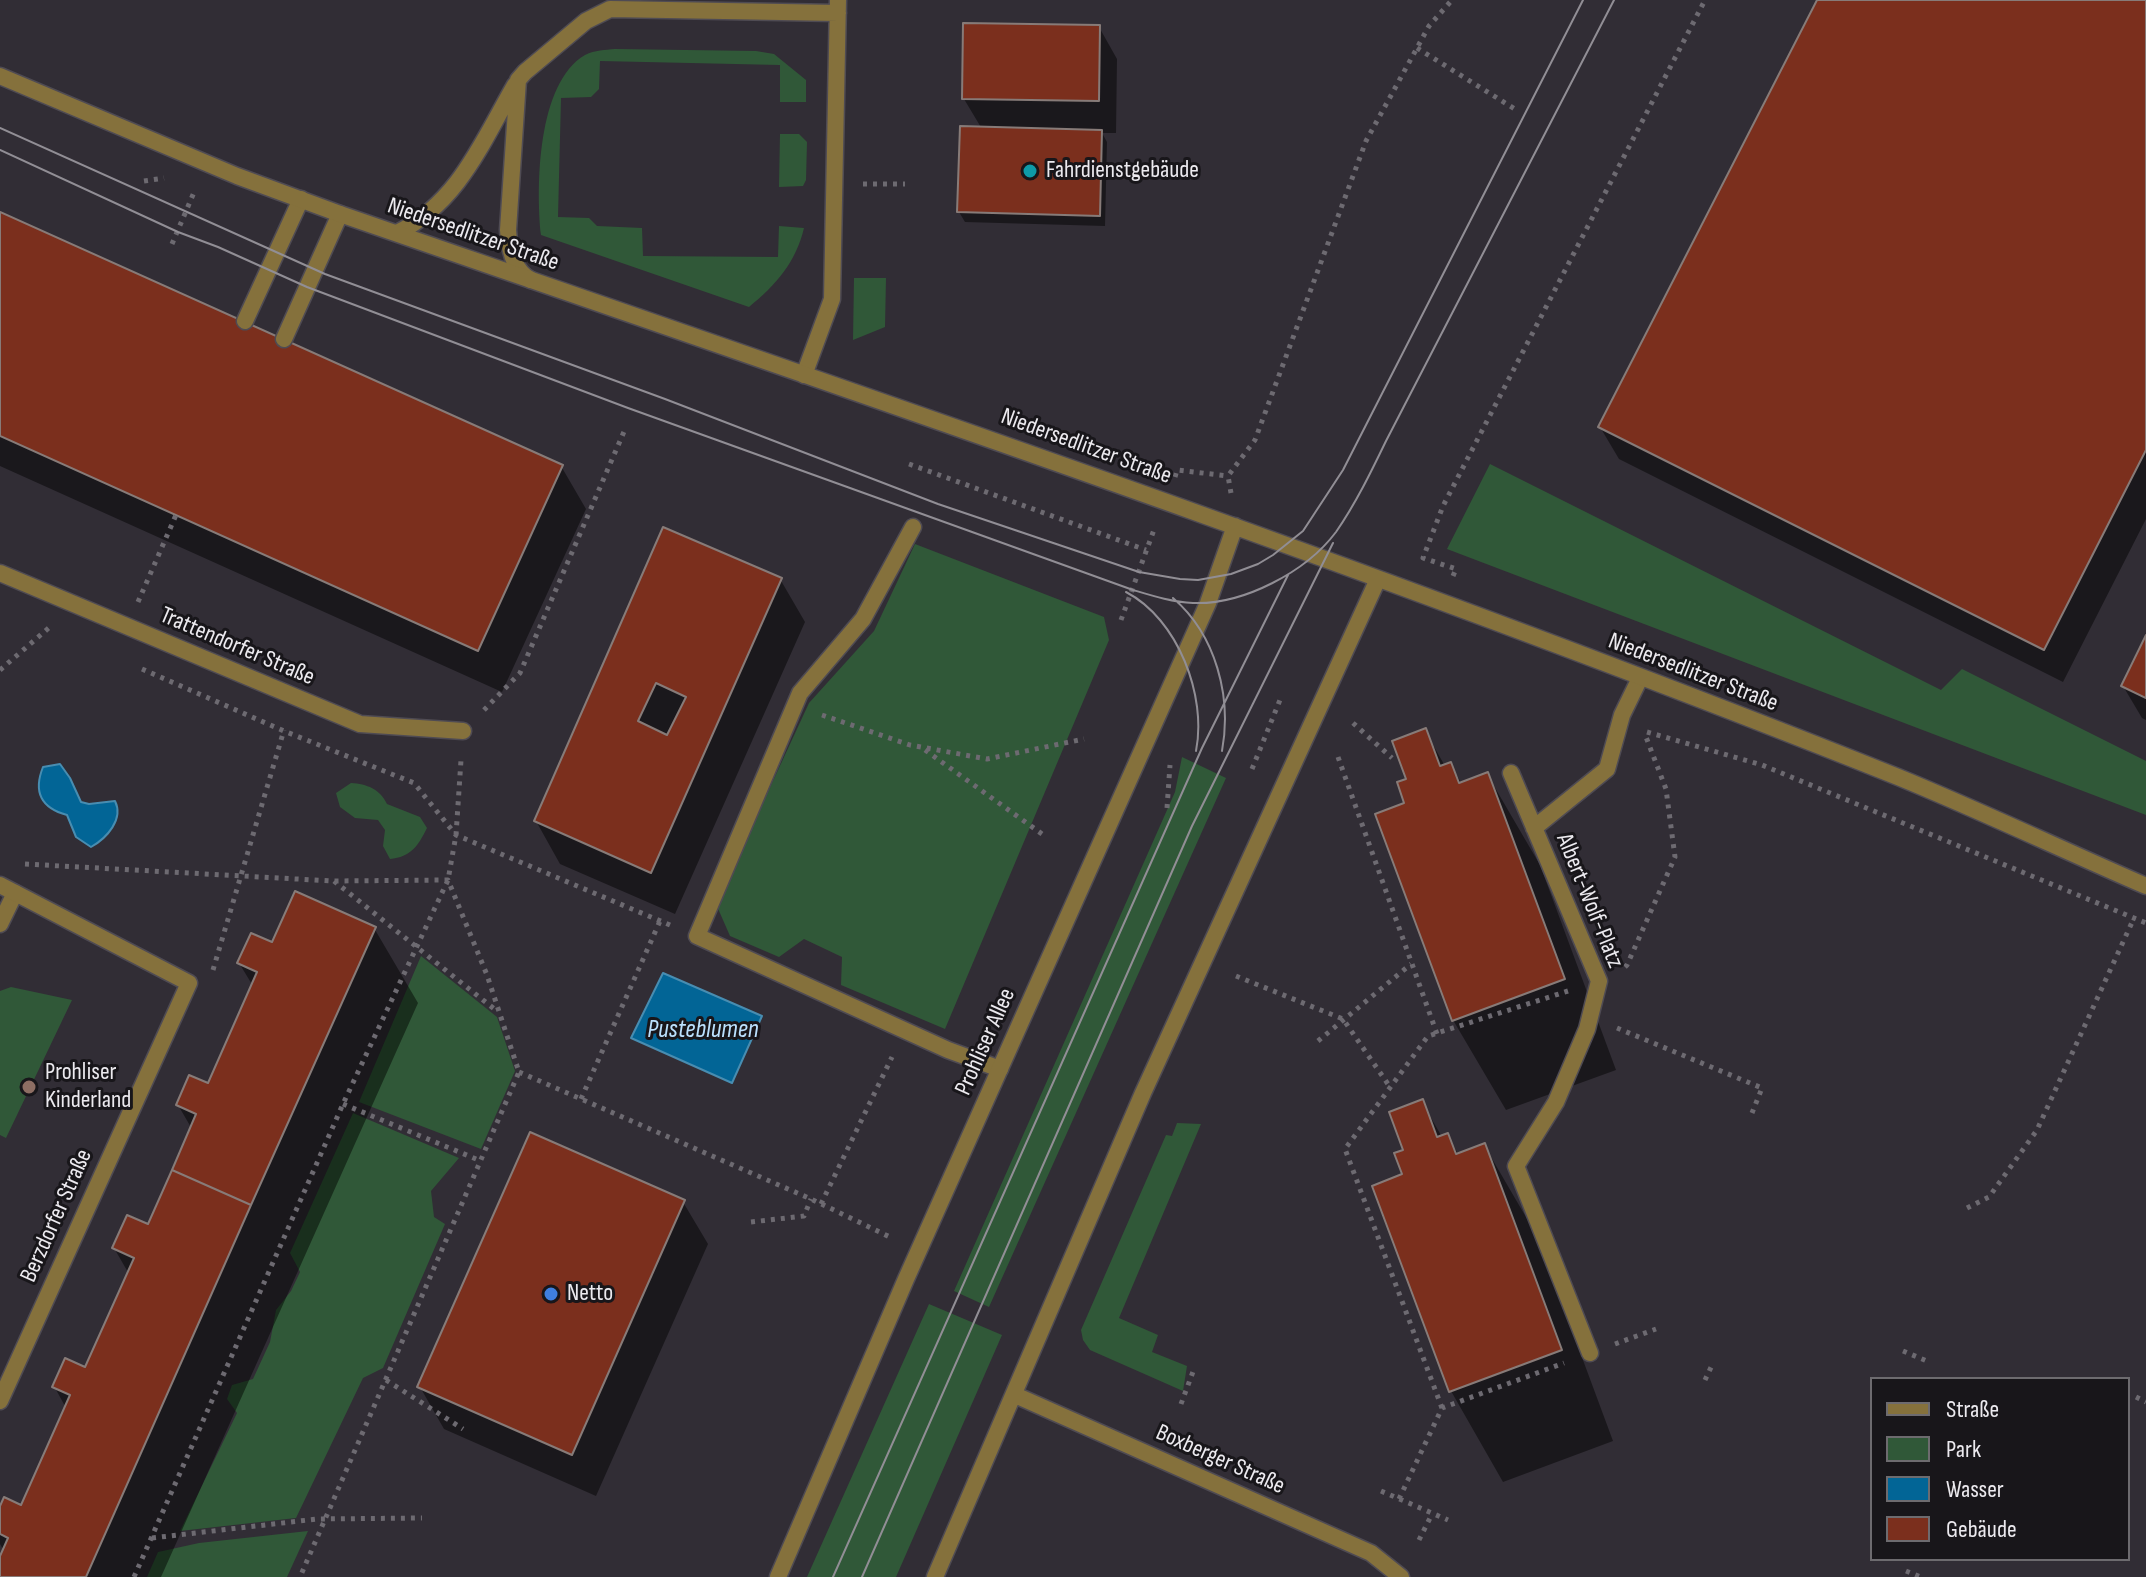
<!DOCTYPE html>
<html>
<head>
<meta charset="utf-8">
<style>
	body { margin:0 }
	#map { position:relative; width:2146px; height:1577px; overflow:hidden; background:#312d35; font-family:"Sofia Sans Condensed",sans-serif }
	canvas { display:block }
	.legend { position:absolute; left:1870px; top:1377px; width:260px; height:184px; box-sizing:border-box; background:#18161a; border:2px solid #6d6b6f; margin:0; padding:10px 14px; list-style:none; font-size:24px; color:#eceaef }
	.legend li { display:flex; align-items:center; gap:16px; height:40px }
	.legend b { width:40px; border:2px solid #6d6b6f }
</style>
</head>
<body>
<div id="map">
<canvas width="2146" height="1577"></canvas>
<ul class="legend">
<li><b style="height:10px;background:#85713c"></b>Straße</li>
<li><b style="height:22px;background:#305838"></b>Park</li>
<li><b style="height:22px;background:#026596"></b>Wasser</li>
<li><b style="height:22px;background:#7b2f1d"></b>Gebäude</li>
</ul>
</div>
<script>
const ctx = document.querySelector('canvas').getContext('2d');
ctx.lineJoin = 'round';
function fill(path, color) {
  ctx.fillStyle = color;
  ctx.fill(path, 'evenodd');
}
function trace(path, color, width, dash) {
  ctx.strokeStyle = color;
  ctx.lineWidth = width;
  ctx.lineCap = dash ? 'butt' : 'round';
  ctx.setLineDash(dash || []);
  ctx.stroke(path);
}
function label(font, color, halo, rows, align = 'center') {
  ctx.font = font + ' "Sofia Sans Condensed",sans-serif';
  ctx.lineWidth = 6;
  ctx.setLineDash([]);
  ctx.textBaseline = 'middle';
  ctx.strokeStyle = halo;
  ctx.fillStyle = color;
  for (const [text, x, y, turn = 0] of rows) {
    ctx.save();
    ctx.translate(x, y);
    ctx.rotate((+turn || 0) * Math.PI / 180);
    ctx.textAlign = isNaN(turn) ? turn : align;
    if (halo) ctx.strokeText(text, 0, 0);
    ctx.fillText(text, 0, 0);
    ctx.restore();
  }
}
fill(new Path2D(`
	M615,49L756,51L774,54L806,80V102H780V65L600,61L599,89L591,97L561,98L558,217L589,218L597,226L642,228L643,256L778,257L779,226L804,228C796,262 776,285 749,307L541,235C536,187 537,83 585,55C595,50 605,50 615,49Z
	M780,134H799L807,142L806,180L803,186L779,187Z
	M854,278H886L885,327L853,340Z
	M1490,464L1941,690L1962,669L2146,761V815L1447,549Z
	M915,544L1104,617L1109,640L945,1029L841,985L842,957L804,939L779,957L730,936L716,904L809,703L874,631Z
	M1182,757L1226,778L989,1307L954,1291L1175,792Z
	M351,783C367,784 380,789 387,804L420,817L427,828C418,846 411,857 390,859L383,846L385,830L378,820L355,818L340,807L336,793Z
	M421,956L497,1017L515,1071L481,1149L359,1102Z
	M11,987L72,1000L6,1138L0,1135V991Z
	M353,1113L459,1158L431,1191L434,1217L445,1224L383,1368L363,1378L296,1518L180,1531L237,1413L227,1399L232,1385L253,1379L270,1342L276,1310L291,1291L300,1272L290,1253Z
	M1177,1123L1201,1124L1119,1318L1158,1335L1152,1352L1187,1366L1183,1391L1090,1350L1083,1340L1081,1330L1166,1135L1172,1136Z
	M929,1304L1002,1335L896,1577H807Z
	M308,1531L287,1577H147L158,1552L199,1543Z`), '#305838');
const water = new Path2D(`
	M60,764L70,778L81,802L89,804L115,801C124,819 107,838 91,847L76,837L67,815C41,808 33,792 43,767Z
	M663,973L762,1016L732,1083L631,1038Z`);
fill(water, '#026596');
trace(water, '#488db1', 2);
fill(new Path2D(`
	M1819,0H2146V519L2063,682L1619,459L1600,427Z
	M1099,27L1117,59L1116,133H1102L1107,142L1105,226L965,222L959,212L982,129L964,99Z
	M0,214L561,466L586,509L502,692L0,466Z
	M664,530L780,579L805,622L675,914L560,864L536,821Z
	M2146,640V720L2142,718L2123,686Z
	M1425,731L1445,766L1450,764L1462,784L1487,774L1540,865L1616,1070L1506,1110L1453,1020L1407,804L1409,780Z
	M374,928L418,1003L161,1577H0V1561L4,1551L0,1544V1511L22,1507L66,1408L54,1386L86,1369L129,1274L114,1248L149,1226L192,1129L178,1105L209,1086L253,986L239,963L273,945Z
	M1422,1102L1442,1137L1447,1136L1459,1155L1484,1145L1537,1236L1613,1441L1503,1482L1451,1391L1404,1176L1406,1151Z
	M683,1202L708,1244L596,1496L444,1429L420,1387Z`), '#0007');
const building = new Path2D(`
	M1817,0H2146V450L2044,650L1598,427Z
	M963,23L1100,25L1099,101L962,99Z
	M960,126L1102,130L1100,216L957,212Z
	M0,212L563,465L478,651L0,436Z
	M663,527L782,578L651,873L534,821ZM656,683L686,697L667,735L638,721Z
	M2146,635V698L2121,686Z
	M1426,728L1440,766L1451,762L1459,783L1488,772L1565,979L1452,1021L1375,814L1404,803L1397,782L1406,779L1392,741Z
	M295,891L376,927L251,1205L172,1170L196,1114L176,1105L189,1075L208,1083L257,972L237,963L251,933L272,942Z
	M1423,1099L1437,1137L1448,1133L1456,1154L1485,1143L1562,1350L1449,1392L1372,1186L1402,1174L1394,1153L1403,1150L1389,1112Z
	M530,1132L685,1200L572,1455L417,1387Z
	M172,1170L251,1205L86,1577H0V1556L8,1538L0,1534V1506L4,1497L21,1505L70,1395L52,1387L65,1358L85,1367L134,1258L112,1248L127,1215L148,1224Z`);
fill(building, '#7b2f1d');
trace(building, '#877b78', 2);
const service = new Path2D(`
	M397,233C459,202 482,142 515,85
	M531,280C513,271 509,248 508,230L518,80L525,72L586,21L610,9L838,13
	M245,321L301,199
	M284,339L340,214
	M804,375L832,299L838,0
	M913,527L863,619L800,693L697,936L948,1050L1000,1069
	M1511,773L1599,981L1587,1029L1556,1102L1516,1166L1590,1353
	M1534,828L1607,769L1622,715L1640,678
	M0,924L15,893`);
const minor = new Path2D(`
	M0,76L237,176L340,214C861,394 1385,572 1898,777C1981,811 2063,850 2146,886
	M0,573L360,724L463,731
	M0,885L189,983L0,1401
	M1015,1395L1371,1553L1401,1577
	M778,1577L906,1279L1208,603L1235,526
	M935,1577L1143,1093L1378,579`);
trace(service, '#4f4b53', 19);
trace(minor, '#4f4b53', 19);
trace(new Path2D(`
	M1417,48L1518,111
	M144,181L164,178
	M863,184H905
	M172,244L195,190
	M909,464L1146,550
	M1175,477L1177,470L1228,476
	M1231,493L1228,476L1255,440L1366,141L1429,26L1452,0
	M1453,576L1456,569L1423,558L1443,506L1705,0
	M138,602L176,515
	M1121,620L1155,527
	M142,669L284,731L414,783L456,835L670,925
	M0,670L51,626
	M484,710L520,673L626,427
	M822,715L910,745L987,759L1084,739
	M1353,723L1392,758
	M1647,732L1762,765L2146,923
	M925,750L1042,834
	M1338,757L1437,1034
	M1252,769L1282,695
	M1167,808L1170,765
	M25,864L333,881L448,880L487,975L519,1072L300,1577
	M334,881L498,1012
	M1625,967L1627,965L1675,857L1666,789L1646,737
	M213,970L284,730
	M1236,976L1343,1019L1390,1087
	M1617,1028L1762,1088L1752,1113
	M1318,1041L1411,964
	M519,1072L811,1199L892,1238
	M581,1099L660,921
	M343,1104L481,1161
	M821,1204L892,1057
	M1967,1208L1989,1197L2037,1130L2134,918
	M751,1222L804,1216L811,1199
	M1615,1344L1656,1329
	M1903,1351L1927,1361
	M386,1380L463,1429
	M1705,1380L1713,1363
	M2136,1397L2146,1402
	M1181,1404L1194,1369
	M1442,1408L1345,1149L1428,1036L1568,991
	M1381,1491L1448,1520
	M1399,1499L1442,1408L1564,1363
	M152,1538L317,1519L422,1518
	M1419,1540L1432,1514
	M1906,1571L1921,1577
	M134,1577L343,1104L448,880L456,835L461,760`), '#6d6a71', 5, [4, 6]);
trace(service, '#85713c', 16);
trace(minor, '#85713c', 16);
trace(new Path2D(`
	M0,128L325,274L665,399L938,504L1139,572L1180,579L1198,580L1231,574L1258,564L1273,555L1303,531L1343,470L1583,0
	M0,150L178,232L218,247L307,287L628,408L1133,590C1153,596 1172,602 1193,603C1243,605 1306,572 1336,532C1356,503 1371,472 1386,441L1614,0
	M1126,592C1178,619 1207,696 1196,751
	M1173,598C1216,635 1232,697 1222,751
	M833,1577L1202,748L1288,575
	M862,1577L1192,826L1333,543`), '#918e95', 2);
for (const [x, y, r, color] of [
	[1030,171,8,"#0f9aa8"],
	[29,1087,8,"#8d6e63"],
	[551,1294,8,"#3f7fe0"]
]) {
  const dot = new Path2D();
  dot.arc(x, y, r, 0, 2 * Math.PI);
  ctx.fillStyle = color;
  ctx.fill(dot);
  trace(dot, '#18161a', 3);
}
label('24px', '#eceaef', '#18161a', [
	["Fahrdienstgebäude",1046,171],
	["Prohliser",45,1073],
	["Kinderland",45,1101],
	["Netto",567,1294]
], 'left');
label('24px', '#eceaef', '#18161a', [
	["Niedersedlitzer Straße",473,235,19],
	["Niedersedlitzer Straße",1086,447,20],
	["Trattendorfer Straße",237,647,23],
	["Niedersedlitzer Straße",1693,673,21],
	["Albert-Wolf-Platz",1589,901,68],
	["Prohliser Allee",986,1042,-66],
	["Berzdorfer Straße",57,1216,-66],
	["Boxberger Straße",1220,1460,24]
]);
label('italic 26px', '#bbe1fe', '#18161a', [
	["Pusteblumen",703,1030]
]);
</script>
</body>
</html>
